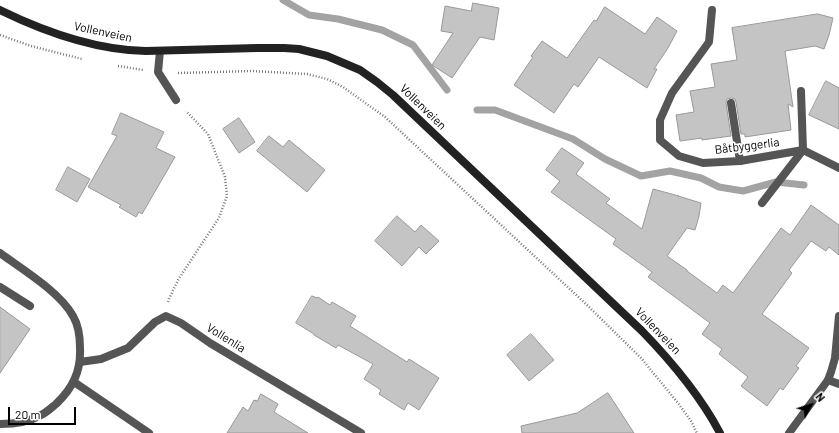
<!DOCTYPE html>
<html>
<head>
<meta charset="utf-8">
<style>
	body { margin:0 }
	#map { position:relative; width:839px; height:433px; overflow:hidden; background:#fff; font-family:Barlow,sans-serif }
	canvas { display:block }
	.north { position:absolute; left:791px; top:385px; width:40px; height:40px; -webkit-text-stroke:3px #fff; paint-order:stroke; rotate:51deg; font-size:11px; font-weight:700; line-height:16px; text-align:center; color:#000 }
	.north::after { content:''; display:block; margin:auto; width:14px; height:18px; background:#000; clip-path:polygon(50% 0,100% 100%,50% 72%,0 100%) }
	.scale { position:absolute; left:8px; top:407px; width:68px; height:18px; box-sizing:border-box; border:2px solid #000; border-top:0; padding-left:5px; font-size:12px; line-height:14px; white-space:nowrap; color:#000; -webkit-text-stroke:3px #fff; paint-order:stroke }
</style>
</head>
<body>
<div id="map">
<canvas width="839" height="433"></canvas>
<div class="north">N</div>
<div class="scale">20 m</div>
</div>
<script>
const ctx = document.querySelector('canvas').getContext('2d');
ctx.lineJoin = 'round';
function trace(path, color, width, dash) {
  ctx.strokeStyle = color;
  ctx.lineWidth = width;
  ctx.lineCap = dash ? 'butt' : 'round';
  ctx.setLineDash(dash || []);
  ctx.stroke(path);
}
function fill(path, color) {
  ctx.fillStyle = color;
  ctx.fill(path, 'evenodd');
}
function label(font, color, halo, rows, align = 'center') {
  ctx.font = font + ' Barlow,sans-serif';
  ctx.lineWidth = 3.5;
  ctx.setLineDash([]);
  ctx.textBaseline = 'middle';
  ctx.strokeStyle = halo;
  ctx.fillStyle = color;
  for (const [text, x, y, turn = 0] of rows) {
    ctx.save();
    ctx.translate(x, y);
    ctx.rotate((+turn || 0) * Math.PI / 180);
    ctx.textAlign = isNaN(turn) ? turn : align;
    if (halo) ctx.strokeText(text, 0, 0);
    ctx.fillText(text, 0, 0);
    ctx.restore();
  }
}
trace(new Path2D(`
	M283,0L309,15L338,19L382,30L413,45L447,90
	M477,110H495L573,139L605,159L641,176L670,171L701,178L719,187L743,191L776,182L804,185`), '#a3a3a3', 7);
const building = new Path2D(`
	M473,3L499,8L494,40L480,37L452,78L432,65L453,33L441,31L445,6L471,11Z
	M605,7L645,34L657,17L677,31L668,48L654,69H657L647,88L599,57L578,87L574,84L554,113L514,85L533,57L531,56L542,41L567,58L594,20L596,21Z
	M818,14L833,18L829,35L824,49L815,46L785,51L793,107L788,104L791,130L745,137V134H741L736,102L735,99L731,98L727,99L726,103L731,136L702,140V138L680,141L676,115L694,112L690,91L715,87L711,64L737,60L732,28Z
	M826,81L839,88V129L809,115Z
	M121,113L164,132L156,148L175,157L142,214L139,212L136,217L119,207L121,205L88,187L117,136L112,134Z
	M239,118L255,142L239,153L223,129Z
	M269,136L283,147L289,140L325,170L307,192L257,151Z
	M562,148L584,163L576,174L610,199L606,203L642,229L653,189L679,196H678L701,203L699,216L695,230L687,228L667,256L687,270V271L717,293L723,285L733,293L781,228L790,235L811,205L839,225V255L829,247L826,251L811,241L789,270L792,273L762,314L809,348L796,366L799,368L783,390L780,388L767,406L741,386L748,377L719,354L722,349L702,334L710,323L648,277L652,272L613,244L616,239L551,192L560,181L546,170Z
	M68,167L90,179L77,202L56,190Z
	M397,216L415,232L421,225L439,241L426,254L419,247L402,266L375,241Z
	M312,296L317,298L318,297L330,305L332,302L356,316L350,326L407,362L409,359L439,378L419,410L408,403L404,410L379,394L381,390L364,379L373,364L338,345L336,348L314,335V334L296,323Z
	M0,307L30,329L0,373Z
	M531,334L554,360L529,381L507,355Z
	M608,393L634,433H522L521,426L577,413Z
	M261,394L278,404L274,412L308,433H227L243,407L248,411L254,400L257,401Z`);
fill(building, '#c4c4c4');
trace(building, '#999', 1);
trace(new Path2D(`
	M0,35L31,46L82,59
	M118,66L143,70
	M178,73L252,71L307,74L327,79L343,87L385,117L587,305L641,358L678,403L691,421L697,433
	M168,302L169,299L178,280L219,218L227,196L225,177L208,134L186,111`), '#777', 2.5, [1, 2]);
trace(new Path2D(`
	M160,51L158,72L176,100
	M731,103L740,161
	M762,203L803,150L801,91
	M828,380L839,384`), '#555', 8);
trace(new Path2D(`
	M712,10L709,42L672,93L660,120V140L679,156L703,163L740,161L803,150L839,168
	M0,253C22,269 60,292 73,316C79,326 80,336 80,348C81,371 73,388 56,404C51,408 47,412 41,415C29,422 14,424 0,424
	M0,287L30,306
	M80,362L101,359L128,348L155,322L166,316L181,323L210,343L361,433
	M74,382L149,433
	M789,433L828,380L831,372L835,358L839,316`), '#555', 8);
trace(new Path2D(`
	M0,10C45,32 96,50 146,51L257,48H284L299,49L327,56L360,70L377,82L393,95L642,331C672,362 700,395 720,433`), '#222', 8);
label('12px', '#000', '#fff', [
	["Vollenveien",103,32,12],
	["Vollenveien",423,107,44],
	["Båtbyggerlia",747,146,-7],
	["Vollenveien",658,331,46],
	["Vollenlia",226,338,32]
]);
</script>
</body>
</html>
